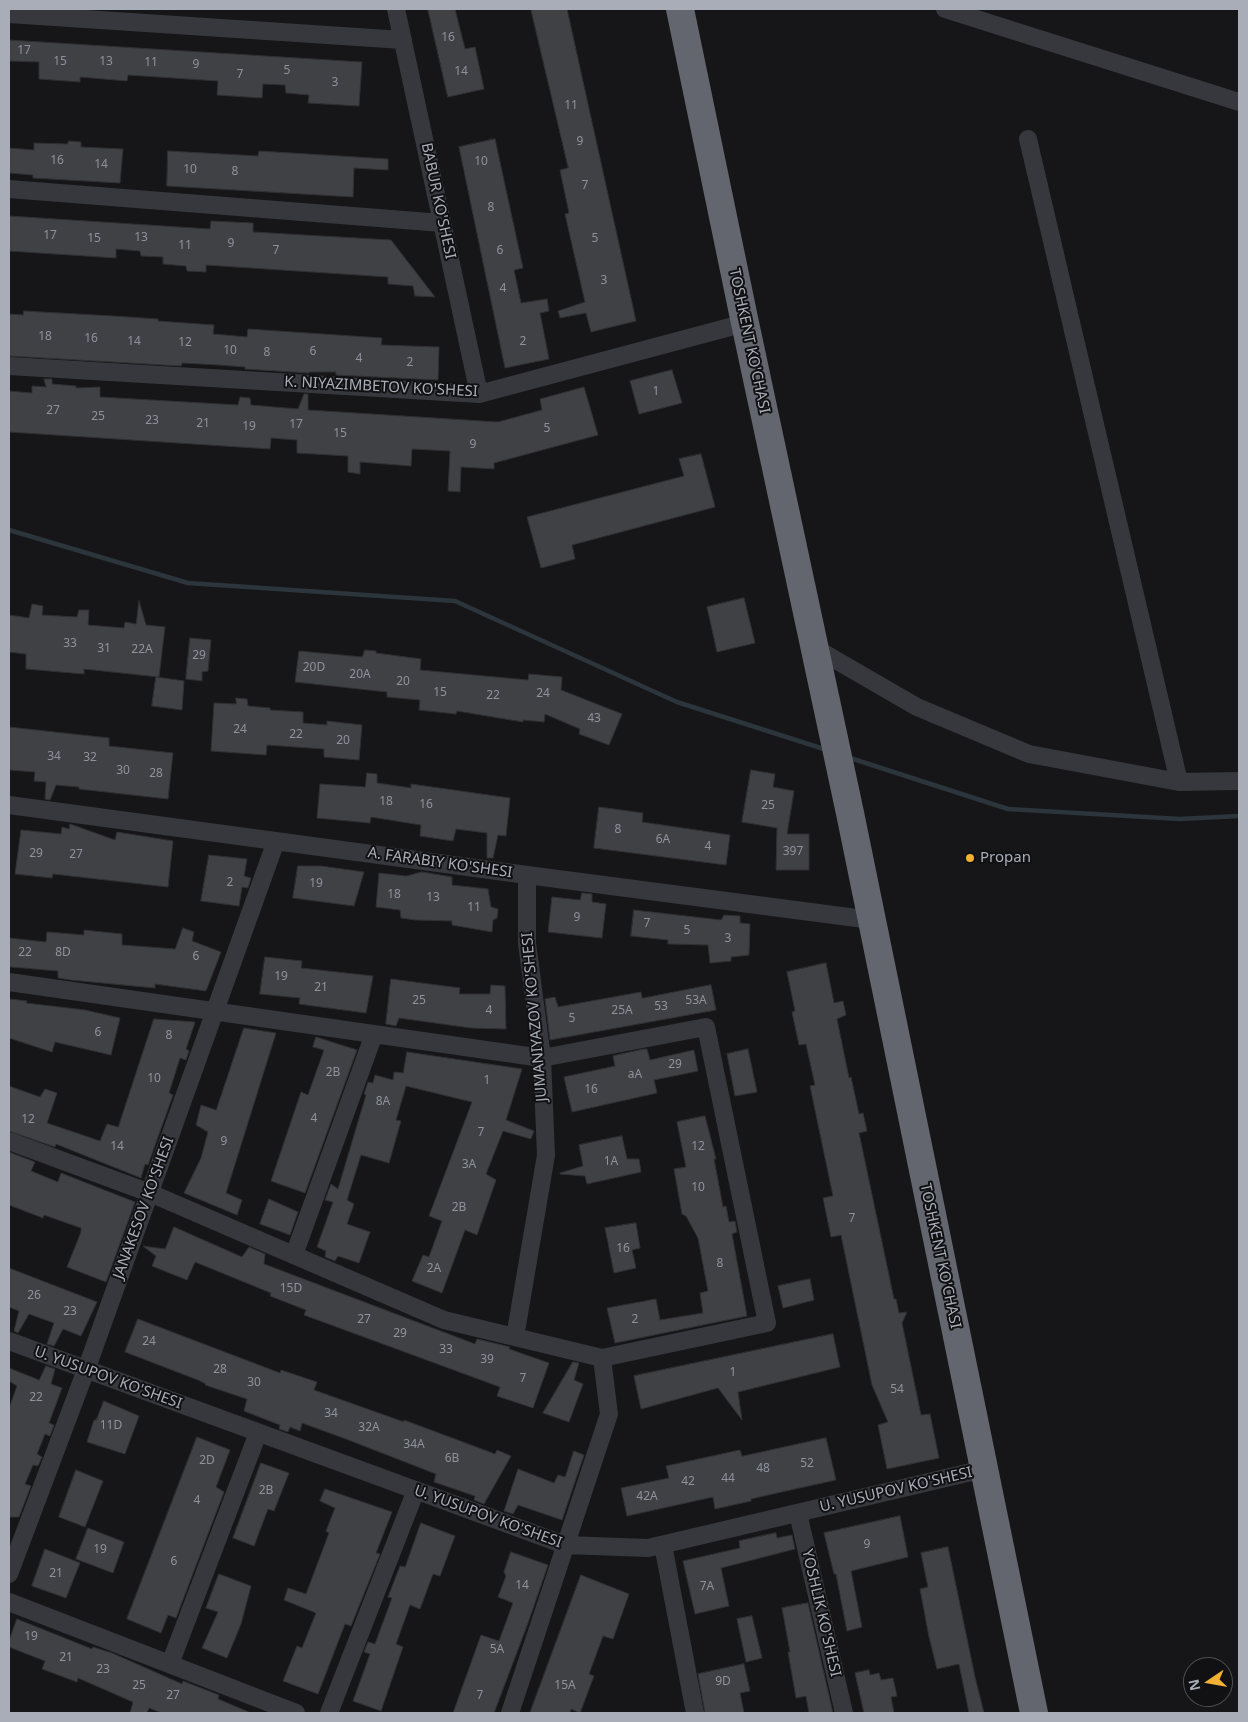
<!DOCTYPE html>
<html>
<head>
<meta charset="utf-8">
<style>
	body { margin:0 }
	#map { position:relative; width:1248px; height:1722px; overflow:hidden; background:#161618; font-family:"Noto Sans",sans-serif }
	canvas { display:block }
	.frame { position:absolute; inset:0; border:10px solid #a8adb8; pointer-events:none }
	.north { position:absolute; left:1183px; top:1657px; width:50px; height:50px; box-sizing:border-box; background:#111113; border:1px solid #4d4f55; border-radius:50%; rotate:258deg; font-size:14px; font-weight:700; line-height:20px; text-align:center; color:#a8adb8 }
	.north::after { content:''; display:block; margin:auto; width:18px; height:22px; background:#f2b134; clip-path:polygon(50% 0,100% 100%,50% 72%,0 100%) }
</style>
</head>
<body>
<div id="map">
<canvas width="1248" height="1722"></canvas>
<div class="frame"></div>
<div class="north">N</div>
</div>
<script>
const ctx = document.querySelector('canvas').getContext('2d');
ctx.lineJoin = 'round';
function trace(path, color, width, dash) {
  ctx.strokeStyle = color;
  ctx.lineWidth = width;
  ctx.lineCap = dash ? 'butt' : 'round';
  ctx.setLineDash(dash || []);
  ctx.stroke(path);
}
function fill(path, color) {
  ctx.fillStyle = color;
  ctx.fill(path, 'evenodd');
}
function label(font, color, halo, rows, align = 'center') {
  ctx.font = font + ' "Noto Sans",sans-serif';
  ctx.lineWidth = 4;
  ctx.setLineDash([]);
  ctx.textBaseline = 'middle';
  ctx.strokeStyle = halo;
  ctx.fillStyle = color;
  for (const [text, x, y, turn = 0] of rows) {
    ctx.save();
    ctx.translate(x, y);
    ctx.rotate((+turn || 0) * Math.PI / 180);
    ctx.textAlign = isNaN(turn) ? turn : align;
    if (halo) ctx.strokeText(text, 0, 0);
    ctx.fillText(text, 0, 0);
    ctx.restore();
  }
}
trace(new Path2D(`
	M9,530L188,583L455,601L677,702L827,750
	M847,757L1008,809L1180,819L1239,816`), '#2c353c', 4.5);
const building = new Path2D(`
	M428,9H455L465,49L475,47L484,89L448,97Z
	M531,9H567L636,321L591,332L586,313L560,318L558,311L585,302L565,214L569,213L560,170L568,168Z
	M9,40L362,62L359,106L308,103L309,95L286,93L285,85L263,84L262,98L217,95L218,81L128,75L127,81L80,77V82L39,79V62L9,61Z
	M495,139L523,268L514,270L521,303L547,299L549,311L540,313L549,359L505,368L459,147Z
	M69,141L81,142V147L123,149L120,183L33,178V175L9,173V148L34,150V143L67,144Z
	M168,151L258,156L259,151L388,159V170L354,168L353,197L167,186Z
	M9,216L210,229L211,221L253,223V232L391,240L435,297L415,296L413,286L388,284V277L206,265V272L187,271L186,266L163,264V257L141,256L140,251L116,249V258L9,251Z
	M24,311L113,316L158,319V321L214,325L213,334L247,337L248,329L382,338L381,345L439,347L438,380L336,375V372H309V373L245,369V367L219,365L182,363L181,366L9,356V314L23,315Z
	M672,370L682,403L639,414L630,381Z
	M44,379H52V384L76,386V388L100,387V397L238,405L240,397L250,398L251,405L298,409L304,394H308V410L498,422L542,410L540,399L584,387L598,435L494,463V469L461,467L460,492L448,491L450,451L412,449L411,466L360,462V474L348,472V456L297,453V440L271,438L270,449L9,432V391L32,393V386L46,387Z
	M701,454L715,507L572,545L575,559L541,568L527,517L684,476L679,459Z
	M744,598L755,643L717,652L707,607Z
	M139,601L146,625L165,627L159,677L84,669V674L26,669V654L9,652V615L29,618L32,604L43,606L42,615L77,617L79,610H89L88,625L124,628L125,622L136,624Z
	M190,638L211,640L208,671L202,672V681L186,679Z
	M365,650L376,651V653L421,659L420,670L528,680L529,674L562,677L561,690L622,714L609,745L579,734L580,729L545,714L544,722L523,720V722L457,711L456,714L419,710L420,700L387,697V692L295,682L299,651L362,657Z
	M156,677L184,681L182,710L152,706Z
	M236,698L247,699L248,706L270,708V710L303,712V723L327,725V721L362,725L359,760L324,757V749L267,745L266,755L211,751L214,703L236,704Z
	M9,727L109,738V746L173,753L168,799L79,789V787L56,785L50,800L45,799L46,782L34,781L35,772L9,770Z
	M751,770L775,774L773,787L794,791L787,834H809V870H776L777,828L742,822Z
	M367,773L377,774V783L411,788V784L510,798L506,836L498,835L493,858H487V833L456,829L453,841L420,836L421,825L371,817L370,823L317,818L320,784L365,787Z
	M599,807L643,813L642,822L730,835L726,865L594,848Z
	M70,824L115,840L117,832L173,841L168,887L53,874L52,878L15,874L21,830L61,834L62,827L69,829Z
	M209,855L247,859L244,876L251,878L248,888L242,887L239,906L201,901Z
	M298,866H321L364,872L354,906L293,898Z
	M422,872L452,877V885L488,889L491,907L498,909L497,918L493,920L492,932L452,925V921L415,920L401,918L400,910L376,907L379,873L406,876Z
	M582,893L592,894V902L606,904L602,938L548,932L552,897L580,900Z
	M634,910L721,920L724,915L740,916V923L750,924L749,955L731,957V961L710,963L708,945L668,944V940L631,936Z
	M183,928L194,932L192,941L221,952L206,991L155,984V988L71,980L58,978V971L11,967L9,966V938L46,942L47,932L84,935V930L122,934V945L175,949Z
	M265,957L302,961L301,968L373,976L366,1013L299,1004L300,998L260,994Z
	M826,963L834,1003L843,1001L846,1015L837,1019L849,1078L851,1077L859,1114L863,1113L867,1131L859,1133L894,1299H896L899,1313L907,1312L902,1323L921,1415L930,1414L939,1458L887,1469L878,1425L888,1422L872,1385L841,1235L831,1237L823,1198L833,1196L810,1086L815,1085L806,1044L799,1045L792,1012L795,1011L787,972Z
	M391,979L460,988L459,994H490L491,985L505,986L506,1029L471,1028L399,1018L396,1026L386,1024Z
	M711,985L716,1010L550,1040L545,999L555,997L558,1007L641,992L642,998Z
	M9,999L27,1001L26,1003L85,1010L120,1018L111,1055L55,1042L52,1052L9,1038Z
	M154,1019L195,1022L186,1049L189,1051L186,1060L180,1058L169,1093L173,1095L148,1165L145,1164L141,1178L56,1144L55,1147L9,1131V1086L40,1097L45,1089L57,1093L47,1123L100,1141L107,1124L118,1127Z
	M244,1028L276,1033L226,1193L242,1200L237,1215L184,1193L201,1158L208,1132L196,1125L201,1105L216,1110Z
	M316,1037L357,1050L305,1193L271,1181L301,1092L308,1095L324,1050L313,1047Z
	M644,1049H647L650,1060L694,1050L698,1071L654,1080L657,1093L572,1112L564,1077L615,1066L613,1056Z
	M748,1049L757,1092L735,1096L727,1054Z
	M407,1052L522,1069L506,1120L534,1131L531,1139L503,1131L486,1174L496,1180L477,1235L465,1230L442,1293L412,1281L423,1255L429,1257L442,1221L429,1216L472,1102L406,1086L396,1120L401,1121L389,1163L361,1155L347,1200L354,1204L347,1224L370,1232L359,1263L338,1256L335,1261L325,1257L326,1251L317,1247L333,1202L325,1200L331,1184L338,1189L366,1095L364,1094L368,1082L373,1083L375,1075L393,1080L394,1072L403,1073Z
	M705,1116L716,1159H714L723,1207L726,1206L729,1222L735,1221L737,1232L732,1234L747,1316L615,1343L607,1308L656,1299L660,1320L703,1313L700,1293L708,1291L698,1238L686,1216L682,1214L674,1169L686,1167L677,1122Z
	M622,1136L627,1159H639L641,1172L587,1184L585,1176L560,1174V1173L583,1166L579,1145Z
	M9,1152L35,1162L31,1171L58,1182L61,1173L135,1202L106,1282L67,1267L81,1232V1228L44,1215L43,1218L9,1205Z
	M269,1199L298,1212L290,1235L260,1224Z
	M636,1223L640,1248L632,1250L636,1268L614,1273L605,1228Z
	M174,1227L242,1257L249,1247L265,1254L264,1264L475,1344L477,1339L510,1347L509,1349L549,1363L533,1408L497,1396L500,1387L304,1315L306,1310L270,1296L271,1293L195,1262L187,1280L152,1266L156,1256L143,1246L165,1249Z
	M9,1268L97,1302L81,1336L63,1329L54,1346L47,1344L54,1323L29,1314L18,1333L14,1331L19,1311L9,1307Z
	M810,1279L814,1300L783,1308L778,1286Z
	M138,1319L280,1373L281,1370L317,1382L314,1390L404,1422V1420L495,1454L497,1450L511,1456L484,1504L474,1500L475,1496L434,1482L436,1474L346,1439L302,1423L300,1431L290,1427L288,1432L279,1429L280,1425L244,1411L247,1399L205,1385L206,1384L198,1380L125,1352Z
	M833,1334L840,1367L738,1392L742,1420L718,1388L641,1409L634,1376Z
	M573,1362L579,1363L574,1380L583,1384L569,1422L543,1413Z
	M46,1366L55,1369L51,1384L62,1388L49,1423L54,1425L50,1436L45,1434L37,1454L42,1457L38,1466L33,1465L25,1484L31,1486L19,1517H9V1408L17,1386L9,1381V1368L39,1380Z
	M104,1401L139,1416L125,1454L87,1442L94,1420H96Z
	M197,1437L230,1450L216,1487L224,1492L176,1618L168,1615L161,1633L127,1619Z
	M826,1438L836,1480L768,1495L751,1499V1501L715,1509L713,1497L627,1516L621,1488L669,1478L666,1466L740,1450L742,1456Z
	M574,1451L584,1455L562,1520L518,1505L513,1514L504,1511L518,1469L554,1483L558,1475L565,1477Z
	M261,1463L289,1473L274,1511L268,1509L254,1546L233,1538Z
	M76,1470L103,1481L85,1527L59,1517Z
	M325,1489L392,1512L376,1553L380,1554L351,1626L345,1624L318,1694L283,1681L297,1646L302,1648L316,1613L284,1600L288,1588L306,1594L329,1533L326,1531L335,1508L320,1501Z
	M900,1516L908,1557L851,1571L862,1627L847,1631L836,1574H834L824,1533Z
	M421,1523L455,1536L440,1576L433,1574L420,1609L410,1605L396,1644L403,1647L381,1711L353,1701L370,1654L364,1652L368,1642L375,1644L392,1598L388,1597L400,1566L405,1567Z
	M88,1528L124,1542L113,1573L76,1559Z
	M776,1533L777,1538L792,1535L795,1549L721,1568L729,1606L695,1614L683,1561L740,1548L739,1541Z
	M948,1547L975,1677L984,1713H969L959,1664L937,1669L929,1637L920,1589L928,1587L921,1553Z
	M45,1549L80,1563L66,1598L32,1586Z
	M511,1552L548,1565L528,1623L494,1713H453L481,1635L499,1641L513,1603L498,1597L506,1576L504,1572Z
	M219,1574L251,1586L241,1624L227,1658L202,1648L218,1612L206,1608Z
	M581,1575L629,1594L613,1639L603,1636L589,1674L594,1676L580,1713L571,1709L570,1713H530Z
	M808,1603L833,1713H809L806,1696L796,1698L788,1652H790L782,1608Z
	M752,1616L762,1658L746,1662L737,1619Z
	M17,1619L92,1649L93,1647L112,1653L182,1684L183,1681L219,1695L218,1699L251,1713H162L149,1708L147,1713H130L133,1702L78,1678L77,1682L42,1669L45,1661L9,1647V1641Z
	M744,1664L750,1691L740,1693L744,1713H705L698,1674Z
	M869,1670L870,1675L879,1673L881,1680L893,1678L897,1696L891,1697L894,1713H864L855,1673Z`);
fill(building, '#404145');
trace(building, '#303034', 1);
trace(new Path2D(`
	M396,9L479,394
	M945,9L1239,102
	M9,14L403,40
	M1028,139L1179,782
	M9,189L442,223
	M9,366L479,394L745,323
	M815,648L917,707L1029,754L1179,782L1239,781
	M9,805L527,875L872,920
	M9,982L542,1058L706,1027L767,1323L602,1358L444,1320L150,1193L9,1141
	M294,1255L374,1034
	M515,1337L546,1155L542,1058L527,943V875
	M9,1341L565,1545L648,1548L984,1469
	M798,1513L844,1713
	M663,1545L695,1713
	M9,1574L86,1370L276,841
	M9,1602L296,1713
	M170,1664L258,1433
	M329,1713L416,1490
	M510,1713L609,1414L602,1358`), '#37383d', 18);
trace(new Path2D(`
	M680,9L745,323L850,813L1034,1713`), '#63666e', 28);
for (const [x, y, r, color] of [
	[970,858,5,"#f2b134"]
]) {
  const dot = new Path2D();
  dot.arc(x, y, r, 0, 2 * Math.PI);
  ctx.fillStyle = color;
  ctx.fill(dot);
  trace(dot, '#111113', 2);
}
label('12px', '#8e929b', null, [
	["16",448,38],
	["17",24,51],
	["15",60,62],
	["13",106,62],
	["11",151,63],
	["9",196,65],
	["5",287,71],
	["14",461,72],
	["7",240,75],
	["3",335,83],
	["11",571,106],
	["9",580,142],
	["16",57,161],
	["10",481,162],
	["14",101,165],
	["10",190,170],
	["8",235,172],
	["7",585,186],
	["8",491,208],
	["17",50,236],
	["13",141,238],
	["15",94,239],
	["5",595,239],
	["9",231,244],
	["11",185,246],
	["7",276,251],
	["6",500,251],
	["3",604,281],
	["4",503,289],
	["18",45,337],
	["16",91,339],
	["14",134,342],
	["2",523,342],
	["12",185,343],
	["10",230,351],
	["6",313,352],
	["8",267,353],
	["4",359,359],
	["2",410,363],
	["1",656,392],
	["27",53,411],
	["25",98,417],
	["23",152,421],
	["21",203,424],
	["17",296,425],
	["19",249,427],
	["5",547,429],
	["15",340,434],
	["9",473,445],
	["33",70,644],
	["31",104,649],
	["22A",142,650],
	["29",199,656],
	["20D",314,668],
	["20A",360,675],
	["20",403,682],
	["15",440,693],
	["24",543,694],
	["22",493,696],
	["43",594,719],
	["24",240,730],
	["22",296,735],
	["20",343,741],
	["34",54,757],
	["32",90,758],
	["30",123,771],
	["28",156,774],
	["18",386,802],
	["16",426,805],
	["25",768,806],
	["8",618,830],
	["6A",663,840],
	["4",708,847],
	["397",793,852],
	["29",36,854],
	["27",76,855],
	["2",230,883],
	["19",316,884],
	["18",394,895],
	["13",433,898],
	["11",474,908],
	["9",577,918],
	["7",647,924],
	["5",687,931],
	["3",728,939],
	["22",25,953],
	["8D",63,953],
	["6",196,957],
	["19",281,977],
	["21",321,988],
	["25",419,1001],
	["53A",696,1001],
	["53",661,1007],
	["4",489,1011],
	["25A",622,1011],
	["5",572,1019],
	["6",98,1033],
	["8",169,1036],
	["29",675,1065],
	["2B",333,1073],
	["aA",635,1075],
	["10",154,1079],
	["1",487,1081],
	["16",591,1090],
	["8A",383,1102],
	["4",314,1119],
	["12",28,1120],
	["7",481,1133],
	["9",224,1142],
	["14",117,1147],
	["12",698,1147],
	["1A",611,1162],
	["3A",469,1165],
	["10",698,1188],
	["2B",459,1208],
	["7",852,1219],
	["16",623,1249],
	["8",720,1264],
	["2A",434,1269],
	["15D",291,1289],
	["26",34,1296],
	["23",70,1312],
	["27",364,1320],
	["2",635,1320],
	["29",400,1334],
	["24",149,1342],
	["33",446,1350],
	["39",487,1360],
	["28",220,1370],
	["1",733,1373],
	["7",523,1379],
	["30",254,1383],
	["54",897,1390],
	["22",36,1398],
	["34",331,1414],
	["11D",111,1426],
	["32A",369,1428],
	["34A",414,1445],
	["6B",452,1459],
	["2D",207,1461],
	["52",807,1464],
	["48",763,1469],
	["44",728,1479],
	["42",688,1482],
	["2B",266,1491],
	["42A",647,1497],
	["4",197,1501],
	["9",867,1545],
	["19",100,1550],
	["6",174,1562],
	["21",56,1574],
	["14",522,1586],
	["7A",707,1587],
	["19",31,1637],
	["5A",497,1650],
	["21",66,1658],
	["23",103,1670],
	["9D",723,1682],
	["25",139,1686],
	["15A",565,1686],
	["27",173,1696],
	["7",480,1696]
]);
label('15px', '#a8adb8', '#111113', [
	["BABUR KO'SHESI",438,201,78],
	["TOSHKENT KO'CHASI",749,341,78],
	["K. NIYAZIMBETOV KO'SHESI",381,387,3],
	["A. FARABIY KO'SHESI",440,863,8],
	["JUMANIYAZOV KO'SHESI",535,1017,-95],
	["JANAKESOV KO'SHESI",144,1208,-70],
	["TOSHKENT KO'CHASI",940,1256,78],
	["U. YUSUPOV KO'SHESI",108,1378,20],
	["U. YUSUPOV KO'SHESI",896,1490,-13],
	["U. YUSUPOV KO'SHESI",488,1517,20],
	["YOSHLIK KO'SHESI",821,1613,77]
]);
label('15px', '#a8adb8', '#111113', [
	["Propan",980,858]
], 'left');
</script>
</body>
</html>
